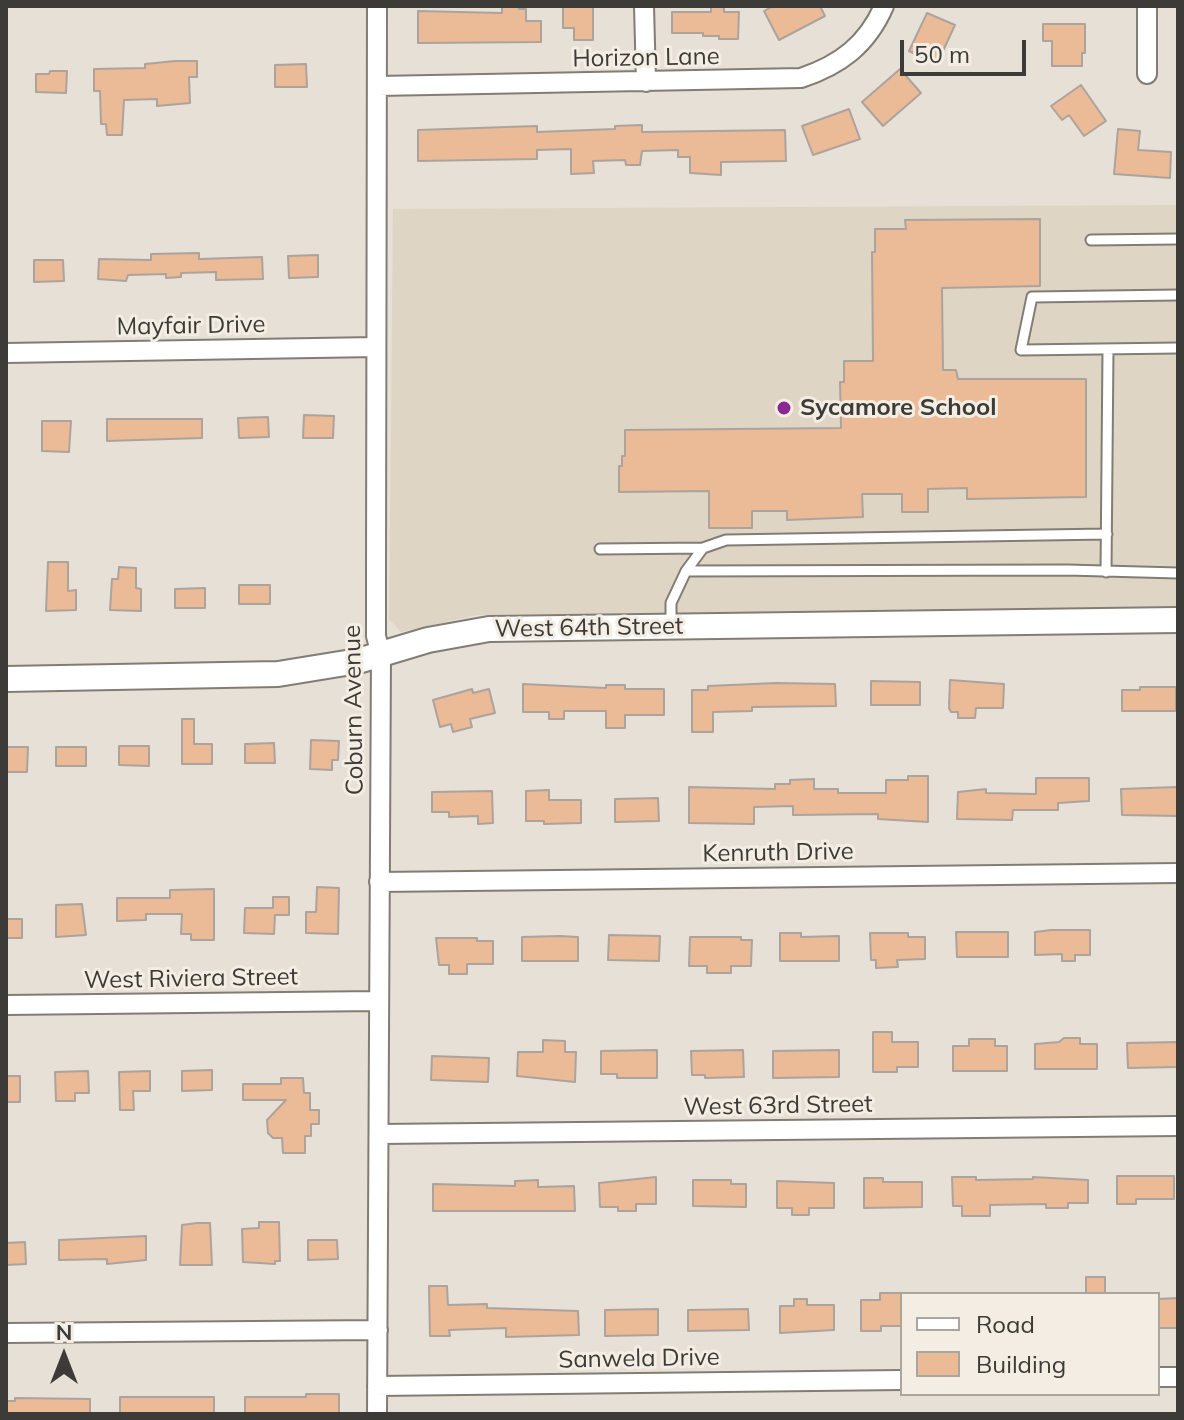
<!DOCTYPE html>
<html>
<head>
<meta charset="utf-8">
<style>
	body { margin:0 }
	#map { position:relative; width:1184px; height:1420px; overflow:hidden; background:#e6e0d6; font-family:Mulish,sans-serif }
	canvas { display:block }
	.frame { position:absolute; inset:0; border:8px solid #3d3b37; pointer-events:none }
	.legend { position:absolute; left:900px; top:1292px; width:260px; height:104px; box-sizing:border-box; background:#f3ede3; border:2px solid #aaa69e; margin:0; padding:10px 14px; list-style:none; font-size:24px; color:#3d3b37 }
	.legend li { display:flex; align-items:center; gap:16px; height:40px }
	.legend b { width:40px; border:2px solid #aaa69e }
	.north { position:absolute; left:24px; top:1316px; width:80px; height:80px; -webkit-text-stroke:6px #f3ede3; paint-order:stroke; rotate:0deg; font-size:22px; font-weight:700; line-height:32px; text-align:center; color:#3d3b37 }
	.north::after { content:''; display:block; margin:auto; width:28px; height:36px; background:#3d3b37; clip-path:polygon(50% 0,100% 100%,50% 72%,0 100%) }
	.scale { position:absolute; left:900px; top:40px; width:126px; height:36px; box-sizing:border-box; border:4px solid #3d3b37; border-top:0; padding-left:10px; font-size:24px; line-height:28px; white-space:nowrap; color:#3d3b37; -webkit-text-stroke:6px #f3ede3; paint-order:stroke }
</style>
</head>
<body>
<div id="map">
<canvas width="1184" height="1420"></canvas>
<div class="frame"></div>
<ul class="legend">
<li><b style="height:10px;background:#fff"></b>Road</li>
<li><b style="height:22px;background:#ebba96"></b>Building</li>
</ul>
<div class="north">N</div>
<div class="scale">50 m</div>
</div>
<script>
const ctx = document.querySelector('canvas').getContext('2d');
ctx.lineJoin = 'round';
function fill(path, color) {
  ctx.fillStyle = color;
  ctx.fill(path, 'evenodd');
}
function trace(path, color, width, dash) {
  ctx.strokeStyle = color;
  ctx.lineWidth = width;
  ctx.lineCap = dash ? 'butt' : 'round';
  ctx.setLineDash(dash || []);
  ctx.stroke(path);
}
function label(font, color, halo, rows, align = 'center') {
  ctx.font = font + ' Mulish,sans-serif';
  ctx.lineWidth = 6;
  ctx.setLineDash([]);
  ctx.textBaseline = 'middle';
  ctx.strokeStyle = halo;
  ctx.fillStyle = color;
  for (const [text, x, y, turn = 0] of rows) {
    ctx.save();
    ctx.translate(x, y);
    ctx.rotate((+turn || 0) * Math.PI / 180);
    ctx.textAlign = isNaN(turn) ? turn : align;
    if (halo) ctx.strokeText(text, 0, 0);
    ctx.fillText(text, 0, 0);
    ctx.restore();
  }
}
fill(new Path2D(`
	M1178,205V608L477,615L401,632L389,619L393,209Z`), '#dfd5c5');
const building = new Path2D(`
	M502,6H519V9H526V21H541V42L418,43V11L502,13Z
	M563,6H593V40H574V28H563Z
	M711,6H724V12H739L738,39H719V36H703V33H672V12H711Z
	M773,6H820L825,16L779,40L764,11Z
	M927,13L955,25L937,64L909,51Z
	M1043,24H1085V53H1082V66H1052V41H1043Z
	M175,61H197V77H189L190,103L157,106V99L124,100L122,135H107L106,124H101L100,91H94V69L145,68V64Z
	M306,64L307,87H275V65Z
	M900,69L921,93L883,126L862,102Z
	M50,71H67L66,93L36,92V74H49Z
	M1081,85L1106,121L1084,136L1069,115L1062,120L1051,106Z
	M849,109L860,139L813,155L802,126Z
	M642,125V132L785,130L786,161L721,162V175L690,173V157H678V150L642,151L640,165H626L625,160L593,161L594,173L571,174V149L537,150V159L418,161V130L537,126V132L615,129V126Z
	M1118,129L1140,131L1138,150L1171,152L1170,178L1114,174Z
	M1040,219V286L942,288L943,370H956L958,379H1086V497L967,499V488L928,489V512H902V494H862L863,517L787,520V511H752V528H709V491L619,492V466H622V456H625V430L841,428L840,382H844V361H873L872,252H875V229H906L905,220Z
	M199,253V259L262,257L263,279L216,280V272L181,273V277L166,278V274L128,275L126,281L98,279L99,259L151,260V254Z
	M318,255V277L289,278L288,256Z
	M34,260H63L64,281L34,282Z
	M304,415L334,416L333,438H303Z
	M268,417L269,437L239,438L238,418Z
	M107,419H202V438L107,441Z
	M42,421H71L69,452L42,451Z
	M48,562H68V591L76,590V610L46,611Z
	M119,567L136,568V588L141,589V611L110,610L112,579H118Z
	M239,585H270V604H239Z
	M205,588V608H175V589Z
	M950,680L1004,684L1003,708H976L975,718H958V712H951L949,708Z
	M871,681L920,682V705H871Z
	M776,683L835,684L836,706L752,707V711L713,712V732H692V690H708V686Z
	M523,684L606,688V685H625V689H664V715H625V728H606V711H564V719H549V712H523Z
	M1140,687H1176V711H1122V690H1140Z
	M472,689L473,693L489,689L495,713L470,719L472,727L453,732L451,724L440,727L433,700Z
	M182,719H194V744H212V764H182Z
	M311,740L339,741L338,760H332V770L310,769Z
	M274,743L275,763H245V744Z
	M119,746H149V766L119,765Z
	M6,747H28L27,772H6Z
	M56,747H86V766H56Z
	M908,776H928V822L878,819V814L793,815V806L754,807V824L689,823V787L775,789V784H790V780L814,779V789H838V793H886V780H908Z
	M1036,778H1089V801L1058,803V810H1013L1012,820L957,819L958,792L986,789V793L1036,794Z
	M1177,787L1178,816L1122,815L1121,789Z
	M549,790V800H581V823L544,824V821H526V791Z
	M492,791L493,823L478,824V816L449,817V812H432V792Z
	M658,798L659,821L615,822V799Z
	M317,887L339,888L338,934L306,933V912H316Z
	M214,889V940H191V934H181L182,914H146V920L117,921V898H170V890Z
	M273,897H289V915H275L274,934L244,933L245,908H273Z
	M82,904L86,935L56,937V905Z
	M6,919H22V938H6Z
	M1051,930H1090V955H1075V961H1062V954L1035,955V932Z
	M956,932H1008V957H957Z
	M780,933H801V937L839,936V961H780Z
	M870,933H908V937H925V959L897,960L898,967L876,968V960H871Z
	M609,935L660,936L659,961L608,960Z
	M560,936L578,937V961H522V937Z
	M690,937H741V940H752L751,966H731V973H707V966H689Z
	M436,938H477V941H493V964H467V974H449V965H439Z
	M873,1032H892V1042H918V1067H897V1072H873Z
	M1064,1038H1080V1044H1097V1069H1035V1044L1059,1042Z
	M969,1039H995V1046H1007V1071H953V1046H969Z
	M543,1040L565,1041V1052H576L575,1082L517,1076L518,1052H543Z
	M1178,1042V1067L1128,1068L1127,1043Z
	M657,1050V1078H617V1074H601V1051Z
	M743,1050L744,1077L705,1078V1075H692L691,1051Z
	M839,1050V1077L773,1078V1051Z
	M432,1056L489,1058L488,1082L431,1080Z
	M212,1070V1090L182,1091V1071Z
	M88,1071L89,1093H75V1101H56L55,1072Z
	M150,1071V1091H133L134,1110H120L119,1072Z
	M7,1076H20V1102H6Z
	M281,1078H303L304,1093H310V1110H319V1124H311V1136H305V1153H283L282,1138H273L268,1133L267,1120L286,1100H243V1084H281Z
	M1117,1176H1174V1199H1136V1204H1117Z
	M656,1177V1204H636V1211H618V1207H600L599,1183Z
	M952,1177H976V1180L1033,1179V1177L1088,1180V1203H1068V1208H1046V1204L990,1205V1216H962V1206H953Z
	M864,1178H883V1182H922V1207L864,1208Z
	M538,1180V1187L574,1186L575,1211H433V1184L515,1186V1181Z
	M693,1180H731V1184H746V1207L693,1206Z
	M777,1181L834,1183V1208H809V1215H792V1208H777Z
	M259,1222H279L280,1261H275V1264L243,1262L242,1229L259,1228Z
	M197,1223H210L212,1265H180L182,1225Z
	M146,1236V1260L107,1264V1259L59,1260V1240Z
	M308,1240H337L338,1259L308,1260Z
	M25,1242L26,1264L6,1265V1243Z
	M1086,1277H1105V1294H1086Z
	M429,1286H447L448,1305L487,1304V1308L578,1311L579,1335L506,1337V1328L449,1330L450,1336H430Z
	M880,1293H902V1326H881V1331H861V1300H880Z
	M1178,1298V1328H1158V1299Z
	M794,1299H807V1305H834V1330L780,1333V1306H794Z
	M658,1309V1335L605,1336V1310Z
	M748,1309L749,1330L688,1331V1310Z
	M306,1394H339V1414H245V1397H306Z
	M120,1397H214V1414H120Z
	M15,1398L90,1399V1414H6V1401H15Z`);
fill(building, '#ebba96');
trace(building, '#ada39d', 2);
const service = new Path2D(`
	M1091,240L1178,239
	M1178,295L1032,297L1021,350L1178,348
	M600,549L703,548
	M686,571L703,548L726,540L1107,534
	M1106,572L1108,349
	M671,624V603L686,571L1067,570L1178,573`);
const minor = new Path2D(`
	M644,6L646,82
	M1147,6V74
	M378,86L801,78C840,65 867,45 884,6
	M6,353L376,347
	M379,882L1178,873
	M6,1005L377,1001
	M379,1134L1178,1126
	M6,1333L378,1330
	M1158,1377H1178
	M377,1386L902,1380
	M377,1414L381,655L376,636V571L377,6`);
const tertiary = new Path2D(`
	M6,679L278,674L358,661L428,640L489,629L1178,620`);
trace(service, '#827d74', 13);
trace(minor, '#827d74', 22);
trace(tertiary, '#827d74', 28);
trace(service, '#fff', 9);
trace(minor, '#fff', 18);
trace(tertiary, '#fff', 24);
for (const [x, y, r, color] of [
	[784,408,8,"#8a2891"]
]) {
  const dot = new Path2D();
  dot.arc(x, y, r, 0, 2 * Math.PI);
  ctx.fillStyle = color;
  ctx.fill(dot);
  trace(dot, '#f3ede3', 3);
}
label('24px', '#3d3b37', '#f3ede3', [
	["Horizon Lane",646,58,-1],
	["Mayfair Drive",191,326,-1],
	["West 64th Street",589,628,-1],
	["Coburn Avenue",354,710,-91],
	["Kenruth Drive",778,853,-1],
	["West Riviera Street",191,979,-1],
	["West 63rd Street",778,1106,-1],
	["Sanwela Drive",639,1359,-1]
]);
label('bold 24px', '#3d3b37', '#f3ede3', [
	["Sycamore School",800,408]
], 'left');
</script>
</body>
</html>
